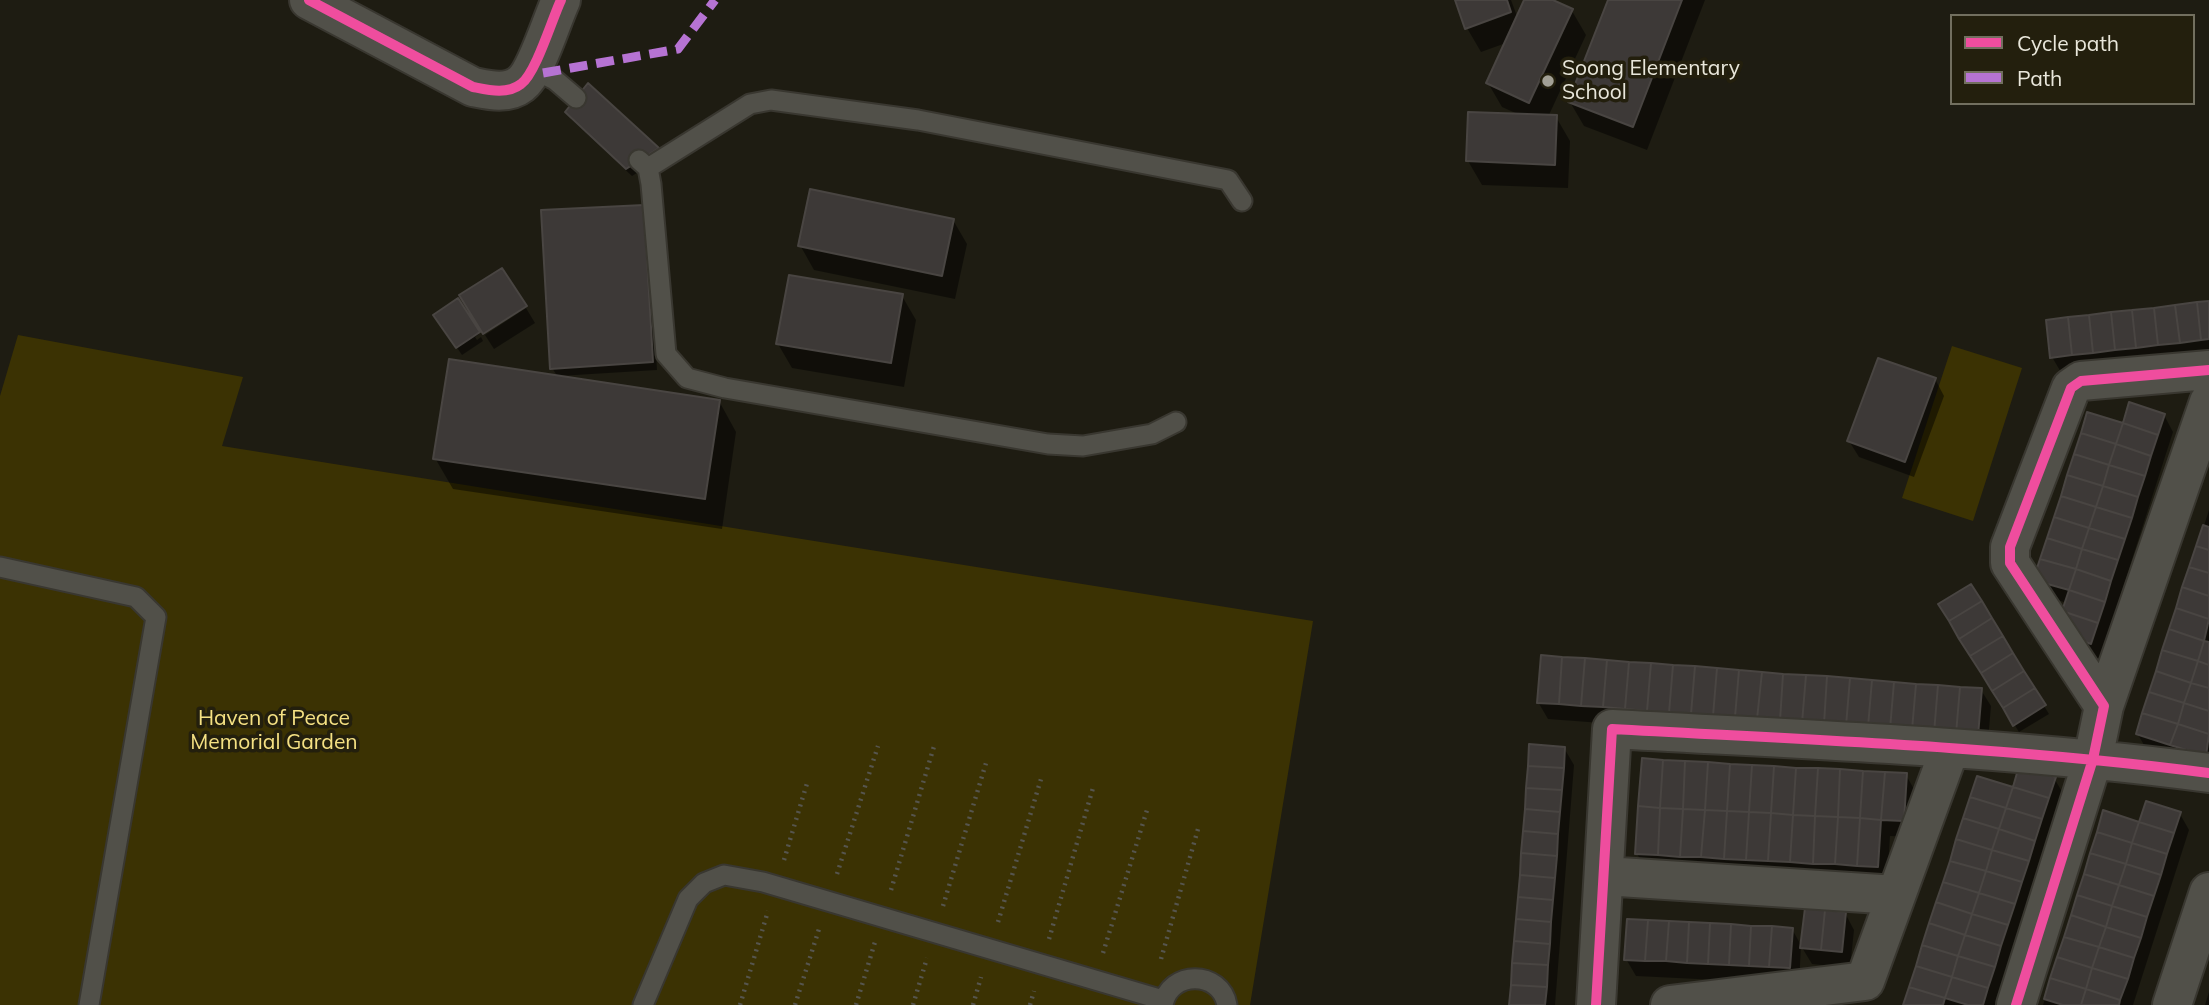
<!DOCTYPE html>
<html>
<head>
<meta charset="utf-8">
<style>
	body { margin:0 }
	#map { position:relative; width:2209px; height:1005px; overflow:hidden; background:#1e1c12; font-family:Mulish,sans-serif }
	canvas { display:block }
	.legend { position:absolute; left:1950px; top:14px; width:245px; height:91px; box-sizing:border-box; background:#231f0d; border:2px solid #726f5f; margin:0; padding:9px 12px; list-style:none; font-size:21px; color:#e9e7db }
	.legend li { display:flex; align-items:center; gap:14px; height:35px }
	.legend b { width:35px; border:2px solid #726f5f }
</style>
</head>
<body>
<div id="map">
<canvas width="2209" height="1005"></canvas>
<ul class="legend">
<li><b style="height:9px;background:#ef4d9e"></b>Cycle path</li>
<li><b style="height:9px;background:#b673d3"></b>Path</li>
</ul>
</div>
<script>
const ctx = document.querySelector('canvas').getContext('2d');
ctx.lineJoin = 'round';
function fill(path, color) {
  ctx.fillStyle = color;
  ctx.fill(path, 'evenodd');
}
function trace(path, color, width, dash) {
  ctx.strokeStyle = color;
  ctx.lineWidth = width;
  ctx.lineCap = dash ? 'butt' : 'round';
  ctx.setLineDash(dash || []);
  ctx.stroke(path);
}
function label(font, color, halo, rows, align = 'center') {
  ctx.font = font + ' Mulish,sans-serif';
  ctx.lineWidth = 7;
  ctx.setLineDash([]);
  ctx.textBaseline = 'middle';
  ctx.strokeStyle = halo;
  ctx.fillStyle = color;
  for (const [text, x, y, turn = 0] of rows) {
    ctx.save();
    ctx.translate(x, y);
    ctx.rotate((+turn || 0) * Math.PI / 180);
    ctx.textAlign = isNaN(turn) ? turn : align;
    if (halo) ctx.strokeText(text, 0, 0);
    ctx.fillText(text, 0, 0);
    ctx.restore();
  }
}
fill(new Path2D(`
	M18,335L243,377L222,446L1313,621L1250,1005H0V396Z
	M1952,346L2022,368L1973,521L1902,498Z`), '#3b3203');
fill(new Path2D(`
	M1457,0H1511L1518,19L1526,0H1548L1572,11L1586,35L1548,117H1556L1570,141L1568,188L1482,185L1468,161L1520,115L1502,107L1488,83L1506,43L1481,52L1467,28Z
	M1610,0H1705L1647,150L1584,126L1570,102Z
	M588,86L657,149L662,157L632,176L572,120L567,112Z
	M648,214L657,370L559,376L719,401L736,432L722,529L453,489L435,458L558,377L552,368Z
	M953,220L967,244L955,299L814,270L800,245Z
	M902,296L916,320L904,387L792,368L778,344Z
	M457,301L479,334L475,337L477,340L481,337L483,341L462,355L440,323Z
	M2209,303V357L2062,374L2052,357Z
	M526,308L535,323L494,349L485,335Z
	M1935,379L1944,396L1914,477L1859,457L1849,441Z
	M2164,415L2173,432L2100,659L2067,648V603L2045,596L2035,580Z
	M2209,510V770L2147,750L2137,733Z
	M1970,586L2049,714L2019,732L1940,604Z
	M1981,690L1991,706L1987,752L1548,719L1538,702Z
	M1564,748L1574,765L1555,1005H1511Z
	M1906,775L1915,791L1912,837L1890,836L1887,883L1647,870L1637,854Z
	M2054,778L2064,795L1997,1005H1905Z
	M2104,813L2141,824L2180,814L2189,830L2133,1005H2043Z
	M1845,913L1854,930L1850,968L1812,964L1801,946L1799,984L1636,976L1626,959L1792,929L1802,947Z
	M2209,992V1005H2205Z`), '#0007');
const building = new Path2D(`
	M1455,0H1507L1511,12L1465,29Z
	M1524,0H1553L1573,9L1529,103L1486,83Z
	M1608,0H1682L1633,127L1568,102Z
	M588,83L659,148L626,169L565,112Z
	M1468,112L1557,115L1555,165L1466,161Z
	M810,189L954,219L942,276L798,246Z
	M644,205L653,362L550,369L541,210Z
	M502,268L527,306L483,334L459,295Z
	M789,275L903,294L891,363L776,344Z
	M458,298L480,332L456,348L433,315Z
	M2209,301V339L2201,340L2197,302Z
	M2197,302L2201,340L2180,343L2175,305Z
	M2175,305L2180,343L2158,345L2154,308Z
	M2154,308L2158,345L2136,348L2132,310Z
	M2132,310L2136,348L2115,350L2111,312Z
	M2111,312L2115,350L2093,353L2089,315Z
	M2089,315L2093,353L2072,355L2068,317Z
	M2068,317L2072,355L2050,358L2046,320Z
	M1878,358L1936,378L1905,462L1847,441Z
	M449,359L720,400L705,499L433,459Z
	M2129,402L2165,414L2158,435L2123,423Z
	M2087,412L2123,423L2116,444L2081,433Z
	M2123,423L2158,435L2151,456L2116,444Z
	M2081,433L2116,444L2109,465L2074,454Z
	M2116,444L2151,456L2145,476L2109,465Z
	M2074,454L2109,465L2103,486L2067,475Z
	M2109,465L2145,476L2138,497L2103,486Z
	M2067,475L2103,486L2096,507L2061,496Z
	M2103,486L2138,497L2132,518L2096,507Z
	M2061,496L2096,507L2089,528L2054,517Z
	M2096,507L2132,518L2125,539L2089,528Z
	M2054,517L2089,528L2082,549L2047,538Z
	M2203,525L2209,527V550L2196,546Z
	M2089,528L2125,539L2118,560L2082,549Z
	M2047,538L2082,549L2076,569L2040,559Z
	M2196,546L2209,550V573L2189,567Z
	M2082,549L2118,560L2111,581L2076,569Z
	M2040,559L2076,569L2069,590L2033,580Z
	M2189,567L2209,573V596L2182,587Z
	M2076,569L2111,581L2105,602L2069,590Z
	M1971,584L1982,601L1949,621L1938,604Z
	M2182,587L2209,596V619L2176,608Z
	M2069,590L2105,602L2098,623L2062,611Z
	M1982,601L1992,618L1959,639L1949,621Z
	M2176,608L2209,619L2204,641L2169,629Z
	M2062,611L2098,623L2091,644L2056,632Z
	M1992,618L2003,636L1970,656L1959,639Z
	M2169,629L2204,641L2198,661L2162,650Z
	M2003,636L2013,653L1981,673L1970,656Z
	M2204,641L2209,642V665L2198,661Z
	M2162,650L2198,661L2191,683L2156,671Z
	M2013,653L2024,671L1992,691L1981,673Z
	M1541,655L1562,657L1559,704L1537,703Z
	M1562,657L1585,658L1581,706L1559,704Z
	M1585,658L1607,660L1603,707L1581,706Z
	M1607,660L1629,662L1625,709L1603,707Z
	M2198,661L2209,665V688L2191,683Z
	M1629,662L1651,663L1647,711L1625,709Z
	M1651,663L1673,665L1669,713L1647,711Z
	M1673,665L1695,666L1691,714L1669,713Z
	M1695,666L1717,668L1713,716L1691,714Z
	M1717,668L1739,670L1735,717L1713,716Z
	M1739,670L1762,672L1757,719L1735,717Z
	M2024,671L2035,688L2003,708L1992,691Z
	M2156,671L2191,683L2184,703L2149,692Z
	M1762,672L1783,674L1780,721L1757,719Z
	M1783,674L1806,675L1802,723L1780,721Z
	M1806,675L1827,676L1824,724L1802,723Z
	M1827,676L1850,678L1846,726L1824,724Z
	M1850,678L1872,680L1868,727L1846,726Z
	M1872,680L1894,682L1890,729L1868,727Z
	M1894,682L1916,684L1912,730L1890,729Z
	M2191,683L2209,688V711L2184,703Z
	M1916,684L1938,685L1934,733L1912,730Z
	M1938,685L1960,687L1956,734L1934,733Z
	M1960,687L1982,688L1978,736L1956,734Z
	M2035,688L2046,705L2013,726L2003,708Z
	M2149,692L2184,703L2178,724L2142,713Z
	M2184,703L2209,711V734L2178,724Z
	M2142,713L2178,724L2170,745L2136,734Z
	M2178,724L2209,734L2206,756L2170,745Z
	M1529,744L1565,747L1564,768L1528,766Z
	M1642,758L1663,760L1660,808L1638,806Z
	M1663,760L1685,761L1683,809L1660,808Z
	M1685,761L1708,762L1705,810L1683,809Z
	M1708,762L1730,764L1727,811L1705,810Z
	M1730,764L1752,765L1749,812L1727,811Z
	M1752,765L1774,766L1771,813L1749,812Z
	M1528,766L1564,768L1562,790L1526,788Z
	M1774,766L1796,768L1793,815L1771,813Z
	M2019,766L2056,777L2049,798L2013,787Z
	M1796,768H1818L1815,816L1793,815Z
	M1818,768L1840,769L1838,817L1815,816Z
	M1840,769L1863,771L1860,818L1838,817Z
	M1863,771L1885,772L1881,820L1860,818Z
	M1885,772L1907,773L1904,821L1881,820Z
	M1977,776L2013,787L2006,808L1970,797Z
	M2013,787L2049,798L2042,819L2006,808Z
	M1526,788L1562,790L1560,812L1525,809Z
	M1970,797L2006,808L1999,829L1963,818Z
	M2146,801L2181,812L2174,833L2139,822Z
	M1638,806L1660,808L1658,855L1635,854Z
	M1660,808L1683,809L1680,857L1658,855Z
	M2006,808L2042,819L2035,841L1999,829Z
	M1525,809L1560,812L1558,834L1523,831Z
	M1683,809L1705,810L1701,857H1680Z
	M1705,810L1727,811L1724,859L1701,857Z
	M2103,810L2139,822L2132,843L2097,832Z
	M1727,811L1749,812L1746,860L1724,859Z
	M1749,812L1771,813L1768,861L1746,860Z
	M1771,813L1793,815L1790,862L1768,861Z
	M1793,815L1815,816L1813,864L1790,862Z
	M1815,816L1838,817L1835,864H1813Z
	M1838,817L1860,818L1857,866L1835,864Z
	M1860,818L1881,820L1878,867L1857,866Z
	M1963,818L1999,829L1992,850L1956,839Z
	M2139,822L2174,833L2167,854L2132,843Z
	M1999,829L2035,841L2029,861L1992,850Z
	M1523,831L1558,834L1557,856L1521,853Z
	M2097,832L2132,843L2126,864L2090,853Z
	M1956,839L1992,850L1986,871L1950,861Z
	M2132,843L2167,854L2161,875L2126,864Z
	M1992,850L2029,861L2022,882L1986,871Z
	M1521,853L1557,856L1555,878L1520,875Z
	M2090,853L2126,864L2119,885L2084,874Z
	M1950,861L1986,871L1979,893L1943,882Z
	M2126,864L2161,875L2154,896L2119,885Z
	M1986,871L2022,882L2015,904L1979,893Z
	M2084,874L2119,885L2112,906L2077,895Z
	M1520,875L1555,878L1553,900L1518,897Z
	M1943,882L1979,893L1972,914L1936,902Z
	M2119,885L2154,896L2147,917L2112,906Z
	M1979,893L2015,904L2008,925L1972,914Z
	M2077,895L2112,906L2106,927L2071,915Z
	M1518,897L1553,900L1551,922L1516,919Z
	M1936,902L1972,914L1965,935L1929,923Z
	M2112,906L2147,917L2141,938L2106,927Z
	M1805,908L1825,910L1821,950L1800,948Z
	M1825,910L1846,912L1842,952L1821,950Z
	M1972,914L2008,925L2001,946L1965,935Z
	M2071,915L2106,927L2099,947L2064,937Z
	M1516,919L1551,922L1550,944L1514,941Z
	M1627,919L1648,920L1645,961L1624,960Z
	M1648,920L1669,921L1666,961H1645Z
	M1669,921L1689,922L1687,963L1666,961Z
	M1689,922L1710,923L1708,964L1687,963Z
	M1710,923L1731,924L1729,965L1708,964Z
	M1929,923L1965,935L1958,956L1922,945Z
	M1731,924L1751,926L1749,966L1729,965Z
	M1751,926H1772L1769,967L1749,966Z
	M1772,926L1793,928L1790,968L1769,967Z
	M2106,927L2141,938L2134,958L2099,947Z
	M1965,935L2001,946L1995,967L1958,956Z
	M2064,937L2099,947L2092,968L2057,957Z
	M1514,941L1550,944L1548,965L1512,963Z
	M1922,945L1958,956L1952,977L1916,966Z
	M2099,947L2134,958L2128,979L2092,968Z
	M1958,956L1995,967L1988,988L1952,977Z
	M2057,957L2092,968L2086,989L2050,978Z
	M1512,963L1548,965L1547,987L1511,985Z
	M1916,966L1952,977L1945,998L1909,987Z
	M2092,968L2128,979L2120,1000L2086,989Z
	M1952,977L1988,988L1983,1005H1968L1945,998Z
	M2050,978L2086,989L2081,1005H2063L2044,999Z
	M1511,985L1547,987L1545,1005H1509Z
	M1909,987L1945,998L1943,1005H1903Z
	M2086,989L2120,1000L2119,1005H2081Z`);
fill(building, '#3d3937');
trace(building, '#494542', 2);
const lane = new Path2D(`
	M533,69L555,80L576,98
	M639,160L648,168L750,104L771,100L918,120L1228,180L1242,201
	M648,168L651,184L666,354L687,378L725,388L1048,444L1083,446L1152,434L1176,422
	M0,567L136,597L156,617L89,1005
	M643,1005L688,899L704,883L724,875L763,882L1163,1000
	M1163,1005C1169,970 1221,970 1227,1005`);
const street = new Path2D(`
	M309,0L473,87C488,90 507,95 521,84C536,73 552,19 561,0
	M2104,706L2209,402
	M1604,876L1896,895
	M1596,1005L1612,729C1811,740 2011,747 2209,773
	M1670,1005L1865,981L1950,748
	M2016,1005L2093,759L2104,706L2010,563V547L2071,388L2081,381L2209,370
	M2172,1005L2209,892`);
trace(lane, '#393730', 23);
trace(street, '#393730', 42);
trace(new Path2D(`
	M784,860L808,780
	M837,874L878,746
	M891,890L935,743
	M943,906L986,763
	M998,922L1041,779
	M1049,939L1093,788
	M1103,953L1147,810
	M1161,959L1198,829
	M740,1005L768,911
	M795,1005L819,929
	M856,1005L875,942
	M913,1005L927,958
	M973,1005L981,977
	M1030,1005L1034,991`), '#56554e', 4.5, [2, 5]);
trace(lane, '#515049', 19);
trace(street, '#515049', 38);
trace(new Path2D(`
	M543,73L678,49L715,0`), '#b673d3', 9, [18, 9]);
trace(new Path2D(`
	M309,0L473,87C488,90 507,95 521,84C536,73 552,19 561,0
	M1596,1005L1612,729C1811,740 2011,747 2209,773
	M2016,1005L2093,759L2104,706L2010,563V547L2071,388L2081,381L2209,370`), '#ef4d9e', 10);
for (const [x, y, r, color] of [
	[1548,81,7,"#a2a095"]
]) {
  const dot = new Path2D();
  dot.arc(x, y, r, 0, 2 * Math.PI);
  ctx.fillStyle = color;
  ctx.fill(dot);
  trace(dot, '#231f0d', 2.5);
}
label('21px', '#e9e7db', '#231f0d', [
	["Soong Elementary",1562,69],
	["School",1562,93]
], 'left');
label('21px', '#f5e183', '#231f0d', [
	["Haven of Peace",274,719],
	["Memorial Garden",274,743]
]);
</script>
</body>
</html>
